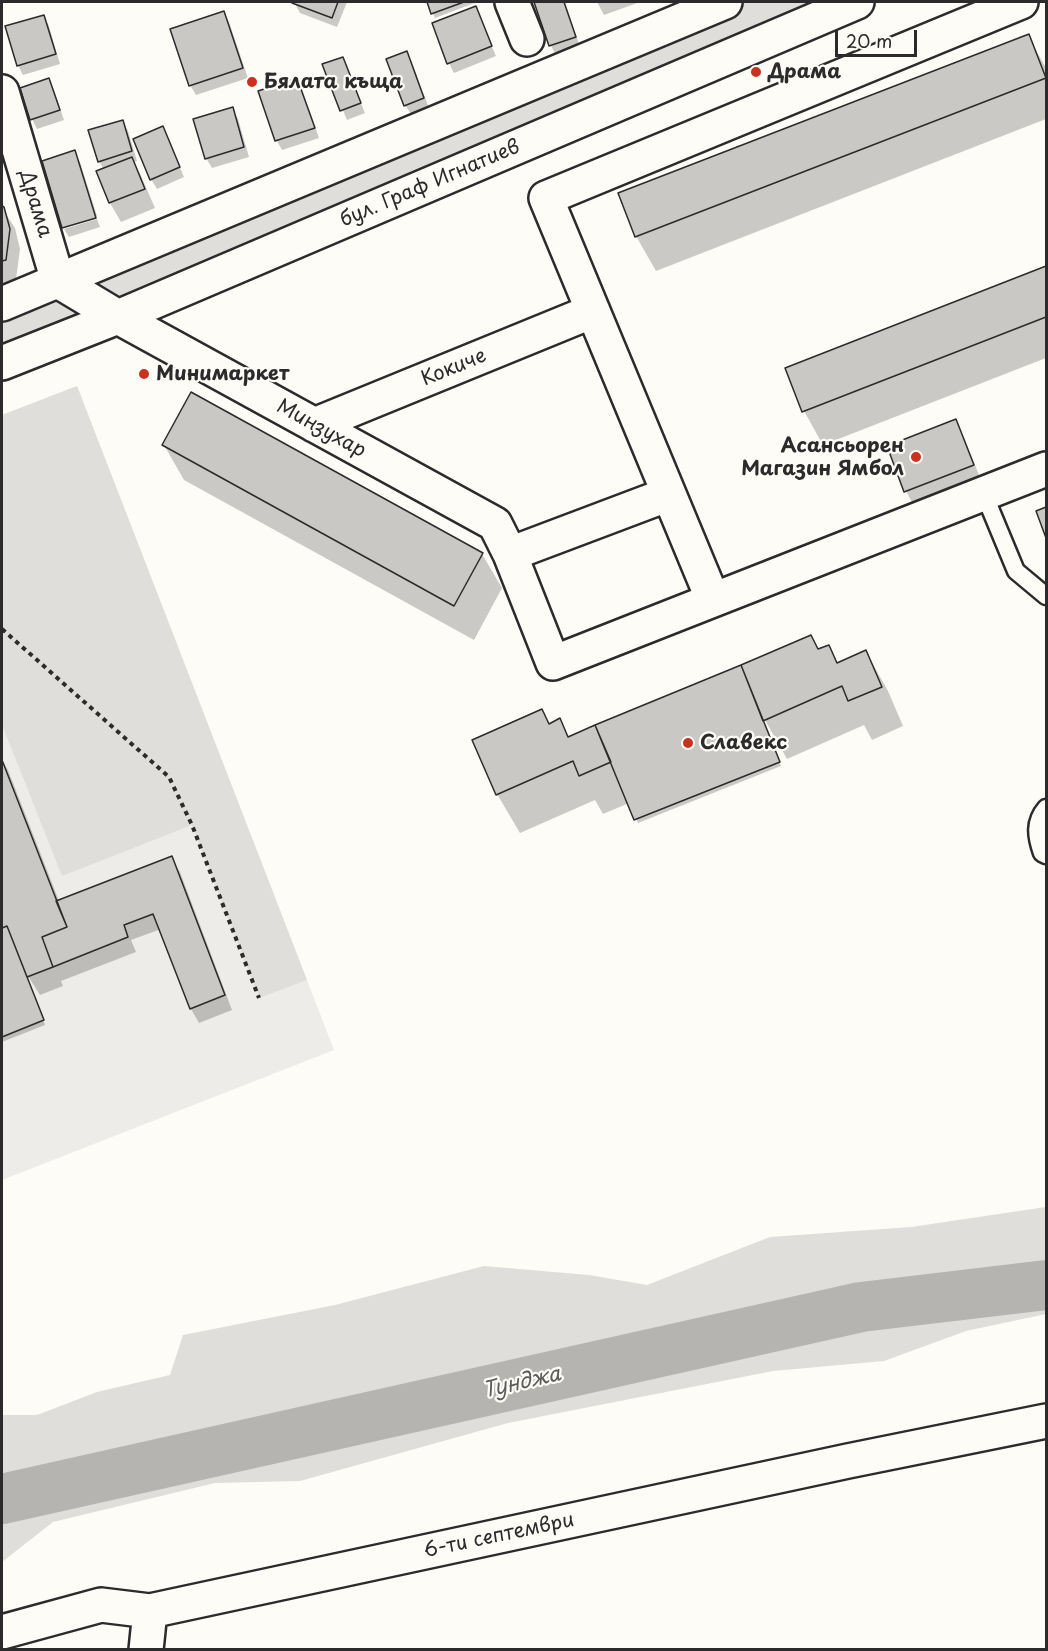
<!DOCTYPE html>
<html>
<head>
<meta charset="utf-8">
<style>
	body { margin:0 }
	#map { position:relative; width:1048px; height:1651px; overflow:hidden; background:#fdfcf7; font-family:"Playpen Sans",sans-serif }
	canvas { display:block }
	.frame { position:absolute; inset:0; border:3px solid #2b2b2b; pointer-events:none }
	.scale { position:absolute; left:835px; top:30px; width:82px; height:27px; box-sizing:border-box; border:3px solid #2b2b2b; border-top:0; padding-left:8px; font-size:18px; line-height:21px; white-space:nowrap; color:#2b2b2b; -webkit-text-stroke:4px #fdfcf7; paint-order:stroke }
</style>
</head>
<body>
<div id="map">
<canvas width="1048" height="1651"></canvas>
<div class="frame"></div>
<div class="scale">20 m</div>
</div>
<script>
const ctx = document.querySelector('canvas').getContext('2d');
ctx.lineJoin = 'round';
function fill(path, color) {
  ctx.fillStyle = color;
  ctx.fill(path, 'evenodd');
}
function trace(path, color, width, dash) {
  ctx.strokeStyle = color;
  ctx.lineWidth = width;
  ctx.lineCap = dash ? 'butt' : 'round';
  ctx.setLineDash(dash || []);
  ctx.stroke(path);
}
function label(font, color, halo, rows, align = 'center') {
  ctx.font = font + ' "Playpen Sans",sans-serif';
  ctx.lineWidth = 4.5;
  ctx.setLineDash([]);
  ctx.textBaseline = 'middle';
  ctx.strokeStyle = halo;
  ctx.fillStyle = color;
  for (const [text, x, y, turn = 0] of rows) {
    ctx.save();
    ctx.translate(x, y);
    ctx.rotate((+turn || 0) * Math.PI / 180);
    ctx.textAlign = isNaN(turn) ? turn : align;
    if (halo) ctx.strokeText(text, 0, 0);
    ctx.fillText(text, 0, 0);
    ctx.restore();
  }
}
fill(new Path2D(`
	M77,386L334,1050L2,1180V415Z`), '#edece8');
fill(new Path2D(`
	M725,2H857L2,363V304Z
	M77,386L307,980L259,998L192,825L62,876L3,727H2V415Z
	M1046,1207V1314L966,1331L884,1361L773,1371L508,1423L300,1481L215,1483L53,1522L2,1562V1415H37L97,1392L170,1375L183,1335L335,1305L484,1266L589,1275L647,1285L770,1237L911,1227Z`), '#dfdeda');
fill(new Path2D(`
	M294,2H347L337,27L300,13Z
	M428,2H477L435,18Z
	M535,2H565L580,47L556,55L551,46Z
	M597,2H640L604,15Z
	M475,8L496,56L454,73L449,63Z
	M223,13L229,22L248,78L196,95L190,85Z
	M44,16L49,26L60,64L23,75L18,65Z
	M1028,36L1046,68V119L656,271L636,236Z
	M406,53L412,63L429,108L411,114L405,105Z
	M342,58L365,113L347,120L324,65Z
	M296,79L302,89L319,138L282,150L277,141L260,92Z
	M49,80L54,90L64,120L37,129L32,119Z
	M232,109L238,119L249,157L212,168L206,158Z
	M123,121L128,131L137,161L134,162L142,178L155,208L121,222L110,203L98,172L104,170L99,161Z
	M163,128L184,177L157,189L151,179Z
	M74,152L80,162L97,216L63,226Z
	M2,208L15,228L20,249L16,279L2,285Z
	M97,219L100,227L69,237L64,229Z
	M1046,268V358L823,445L804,411L787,368Z
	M955,420L963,435L981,480L914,506L906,491L889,446Z
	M164,445L482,554L502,588L474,640L184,480Z
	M828,647L838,664L866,652L888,691L903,726L872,740L864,725L787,759L765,720L763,721L781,766L638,823L629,803L603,814L595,800L520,833L497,794L541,711L550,725L559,720L569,738Z
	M2,760L8,770L59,901L171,858L180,872L232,1010L199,1023L191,1009L161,929L131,940L136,952L61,981L63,986L40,995L28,976L27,977L45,1025L2,1042Z`), '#0003');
trace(new Path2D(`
	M2,1499L861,1307L1046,1285`), '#b5b4b1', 50);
const building = new Path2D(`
	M293,2H338L332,18L292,3Z
	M427,2H464L431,14Z
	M534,2H564L576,37L549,46Z
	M476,6L492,46L447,64L432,23Z
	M224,11L243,68L189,86L170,29Z
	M44,15L56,54L17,66L5,26Z
	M1029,34L1046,78L635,237L618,193Z
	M407,51L424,98L404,106L386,59Z
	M343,57L361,103L340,111L322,64Z
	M49,78L60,110L30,120L20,88Z
	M297,78L315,128L275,141L258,91Z
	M233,107L244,147L205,159L193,119Z
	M123,120L132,151L98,162L88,130Z
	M163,126L180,167L150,180L133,139Z
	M75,150L96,218L62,228L42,161Z
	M132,157L145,189L109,203L96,171Z
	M2,206L4,207L10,229L6,260L2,261Z
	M1046,266V317L802,412L785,368Z
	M191,392L483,553L454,606L162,445Z
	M956,419L974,465L904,492L887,446Z
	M1046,507V538L1036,511Z
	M811,635L818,649L829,645L837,663L866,650L882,687L848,701L842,686L763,721L741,665Z
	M741,665L780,762L634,820L595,725Z
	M542,709L549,724L560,718L568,737L595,725L611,762L579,776L573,761L496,795L472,740Z
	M2,760L67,927L42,937L53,967L27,977L7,926L2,928Z
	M172,856L225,995L190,1009L153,914L124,925L128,937L53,967L42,937L67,927L56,901Z
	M7,926L44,1020L2,1037V928Z`);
fill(building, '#c9c8c4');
trace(building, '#2b2b2b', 1.5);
const service = new Path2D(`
	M984,494L1016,571L1046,596
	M1046,808C1034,822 1036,836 1042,853L1046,855`);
const minor = new Path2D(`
	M512,2L527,39
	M2,92L58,281
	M118,317L495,524L510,554L553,663L1046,469
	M314,425L593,311
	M510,554L669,494
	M713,600L546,198L1021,2
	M2,1632L101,1605L150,1611L848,1461L1046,1421
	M146,1650L150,1611`);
const secondary = new Path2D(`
	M58,281L118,317
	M2,304L725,2
	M2,363L118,317L857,2`);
trace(service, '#2b2b2b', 21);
trace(minor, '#2b2b2b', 38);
trace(secondary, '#2b2b2b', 38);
trace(new Path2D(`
	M2,629L169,777L192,825L259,998`), '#2b2b2b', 4, [4.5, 4.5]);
trace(service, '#fdfcf7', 16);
trace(minor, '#fdfcf7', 33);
trace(secondary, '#fdfcf7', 33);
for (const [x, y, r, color] of [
	[756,72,6,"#c8321e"],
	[252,82,6,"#c8321e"],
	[144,374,6,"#c8321e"],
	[916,457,6,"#c8321e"],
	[688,743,6,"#c8321e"]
]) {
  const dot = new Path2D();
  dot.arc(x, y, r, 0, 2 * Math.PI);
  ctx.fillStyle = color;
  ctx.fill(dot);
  trace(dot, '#fdfcf7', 2);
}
label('bold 20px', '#2b2b2b', '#fdfcf7', [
	["Драма",768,72],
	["Бялата къща",264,82],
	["Минимаркет",156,374],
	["Асансьорен",904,446,"right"],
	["Магазин Ямбол",904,469,"right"],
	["Славекс",700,743]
], 'left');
label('20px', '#2b2b2b', '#fdfcf7', [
	["бул. Граф Игнатиев",430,184,-23],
	["Драма",35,204,73],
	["Кокиче",454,368,-22],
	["Минзухар",321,429,29],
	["6-ти септември",499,1536,-12]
]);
label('italic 21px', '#5b5b5a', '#fdfcf7', [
	["Тунджа",522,1383,-13]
]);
</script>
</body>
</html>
